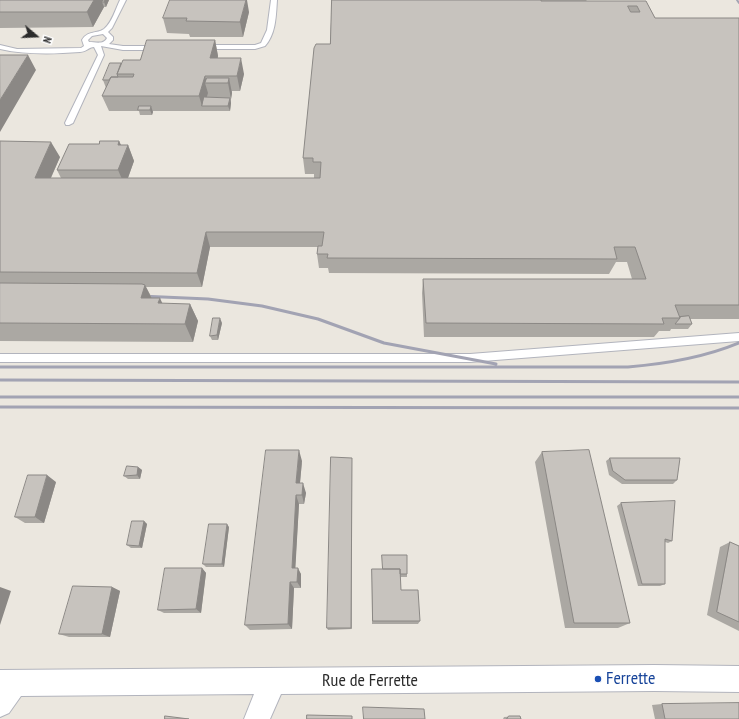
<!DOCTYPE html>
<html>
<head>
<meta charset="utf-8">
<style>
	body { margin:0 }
	#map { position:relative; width:739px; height:719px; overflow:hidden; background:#ebe7df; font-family:"PT Sans Narrow",sans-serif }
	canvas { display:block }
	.north { position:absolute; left:16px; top:16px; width:40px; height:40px; -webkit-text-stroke:3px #fff; paint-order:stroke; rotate:109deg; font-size:11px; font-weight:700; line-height:16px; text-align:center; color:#2b2b2b }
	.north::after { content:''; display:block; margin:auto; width:14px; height:18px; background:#2b2b2b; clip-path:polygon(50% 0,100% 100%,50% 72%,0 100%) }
</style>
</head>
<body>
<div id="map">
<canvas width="739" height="719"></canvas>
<div class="north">N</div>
</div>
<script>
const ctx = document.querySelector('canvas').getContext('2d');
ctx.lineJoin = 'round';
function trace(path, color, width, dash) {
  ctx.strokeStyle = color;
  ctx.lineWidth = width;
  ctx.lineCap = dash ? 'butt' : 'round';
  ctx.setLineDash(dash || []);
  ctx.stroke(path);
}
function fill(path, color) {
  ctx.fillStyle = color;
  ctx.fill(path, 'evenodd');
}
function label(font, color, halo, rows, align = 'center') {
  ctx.font = font + ' "PT Sans Narrow",sans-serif';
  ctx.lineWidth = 4;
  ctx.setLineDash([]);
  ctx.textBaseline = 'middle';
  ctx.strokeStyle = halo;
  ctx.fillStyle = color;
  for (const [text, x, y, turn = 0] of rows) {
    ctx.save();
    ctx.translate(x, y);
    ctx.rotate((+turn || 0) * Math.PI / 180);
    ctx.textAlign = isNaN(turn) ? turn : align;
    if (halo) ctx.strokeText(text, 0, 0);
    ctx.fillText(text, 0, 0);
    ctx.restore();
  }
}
const service = new Path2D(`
	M120,0H126L112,28L108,32L113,37V40L109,44L123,46H157L160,48L157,50H123L101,46L104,55L73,123L69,125H66L65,123L98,55L94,47C89,47 86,52 80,52C54,54 26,55 0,49V45L17,49L81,48L84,46L82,40C88,30 97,34 104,29C112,23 116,8 120,0ZM103,34L107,38C104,45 95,42 89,42L88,40L92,36Z
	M271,0H277C276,15 276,34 265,46L255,49H203L200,47L203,45H255L261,43L267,30Z
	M739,333V341L470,362H0V354H470Z`);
const minor = new Path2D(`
	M654,665L739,666V692L654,691L281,694L270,719H244L254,694L21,696L9,713L0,717V670Z`);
trace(service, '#b2b4bd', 2);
trace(minor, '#b2b4bd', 2);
fill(service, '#fff');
fill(minor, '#fff');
trace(new Path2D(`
	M737,0L739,3`), '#a2a3b3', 2);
trace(new Path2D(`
	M140,296L208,299L262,306L318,319L384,343L496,364
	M0,367H628C666,364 703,358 739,343
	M0,380L739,382
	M0,397H739
	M0,407L739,408`), '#a2a3b3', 3);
fill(new Path2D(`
	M0,0H109L106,7H104L93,27L0,28Z
	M332,0H587L586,1H646L655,18H739V319H689L692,324L688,329H671L670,331H659L654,337H424L422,293L423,279H632L627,262H616L609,274L329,273L328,268H319L317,254L318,247H210L202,287H146L152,298L162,304H190L198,321L193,342L0,341V141L60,157L51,178H61L57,170L99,144L119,141L121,145H128L134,161L128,178H320H314V174H305L303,158L330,44Z
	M249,12L243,37H190L189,34L167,33L163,18Z
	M215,40L218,56V58L244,74L240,91H232V93L231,99V103L230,111H153L152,115H140L139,111H109L102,96L106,88L103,80L121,63L140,60Z
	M222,323L218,340H212L210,336Z
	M542,452L630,623L618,628H565L535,462Z
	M610,458L677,480L673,484H622L609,475L606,461Z
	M302,461L300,483L306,493L304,504H299L295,568L301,574V588H294L292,629L250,630L245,625Z
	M352,461V629L328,630L327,628Z
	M138,467L142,470L140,479H128L124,476Z
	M56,482L44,523H25L15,517Z
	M621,503L672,541L668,543L665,542V584L660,586H638L617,506Z
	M144,521L147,524L142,548H131L127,545Z
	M229,527L224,567H206L203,564Z
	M730,542L739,546V631L707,615L720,547Z
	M382,555L407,574V577H400L401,590L420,621L418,624H372V569H383Z
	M202,568L206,573L201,613H164L158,610Z
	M112,587L120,591L110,637H69L59,634Z
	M662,704L739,719H655L652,705Z
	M520,716L521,719H503L504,717Z`), '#aba8a3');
fill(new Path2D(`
	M94,0H109L106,7L104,2H102L104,7L93,27L87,12Z
	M246,0H247L249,12L243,37L240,22Z
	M215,40L218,56L213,74L210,58Z
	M28,55L36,70L0,132V100Z
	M241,58L244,74L240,91L237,76Z
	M205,76L207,83H205L208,93L204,106H202L199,96Z
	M229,78L232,93L231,99L228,83Z
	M230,98L231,103L230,111L228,106Z
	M151,106L153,112L152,115L150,110Z
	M119,141L125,154L128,145L134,161L125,186L118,170V145Z
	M51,142L60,157L44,193L35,178Z
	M206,232L210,247L202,287L197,273Z
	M145,285L154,303L141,298Z
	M160,298L168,316L158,303Z
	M190,304L198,321L193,342L185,324Z
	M220,318L222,323L218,340L217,335Z
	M299,450L302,461L299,493L296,483Z
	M138,467L142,470L140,479L137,475Z
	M47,475L56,482L44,523L35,517Z
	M303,483L306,493L304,504L302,495Z
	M296,495L299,504L295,575L292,568Z
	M144,521L147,524L142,548L139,546Z
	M227,524L229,527L224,567L222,564Z
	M202,568L206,573L201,613L196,609Z
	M298,568L301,574V588L297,582Z
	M290,582L294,588L292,629L288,624Z
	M0,587L11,591L0,625Z
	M112,587L120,591L110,637L102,634Z`), '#8b8885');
const building = new Path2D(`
	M0,0H94L87,12H0Z
	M103,0H105L104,2H102Z
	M170,0H246L240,22L186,21L187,18H163Z
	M332,0H541V1H646L655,18H739V305H675L680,318H662L664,324L426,323L423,279H646L635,247H614L617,259L327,258L328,254H317L318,246H322L324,232H206L197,273L0,272V141L51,142L35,178H320L321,162H313V158H303L314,48L316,44H330ZM628,6H637L640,12H631Z
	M147,40H215L210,58H241L237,76H205L199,96H102L111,77H133L134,74H117L123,60H140Z
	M0,55H28L0,100Z
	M110,63H121L117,74L118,77H111L109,80H103Z
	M207,78H229L228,83H205Z
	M204,97L230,98L228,106H202Z
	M139,106H151L150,110H138Z
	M100,141H119L118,145H128L118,170H57L69,144H99Z
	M0,283L142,284L145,285L141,298H160L158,303L190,304L185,324L0,323Z
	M689,316L692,324H675L680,318V317Z
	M213,318H220L217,335L210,336Z
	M266,450H299L296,483H303L302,495H296L292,568H298L297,582H290L288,624L245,625Z
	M589,450L630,623H574L542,452Z
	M331,457L352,458L351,628H327Z
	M610,458H680L677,480H625L613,471Z
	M127,466L138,467L137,475L124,476Z
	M28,475H47L35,517H15Z
	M675,501L672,541L665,539V584H642L621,503Z
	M132,521H144L139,546L127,545Z
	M209,524H227L222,564H203Z
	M730,542L739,546V622L717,612Z
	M382,555H407V574H400V569H383Z
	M165,568H202L196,609L158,610Z
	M372,569H400L401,590H418L420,621H373Z
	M73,586L112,587L102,634H59Z
	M739,703V719H665L662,704Z
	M363,707L424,709L425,719H364Z
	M307,715L352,716V719H307Z
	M165,716L189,719H165Z
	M509,716H520L521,719H507Z`);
fill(building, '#c7c3be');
trace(building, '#8b8885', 1);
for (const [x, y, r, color] of [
	[598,679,4,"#1a4fb4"]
]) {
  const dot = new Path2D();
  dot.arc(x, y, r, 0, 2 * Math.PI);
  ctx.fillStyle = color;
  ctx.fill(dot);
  trace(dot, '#fff', 1.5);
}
label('18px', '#164399', '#fff', [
	["Ferrette",606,679]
], 'left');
label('18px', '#2b2b2b', '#fff', [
	["Rue de Ferrette",370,681]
]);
</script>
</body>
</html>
